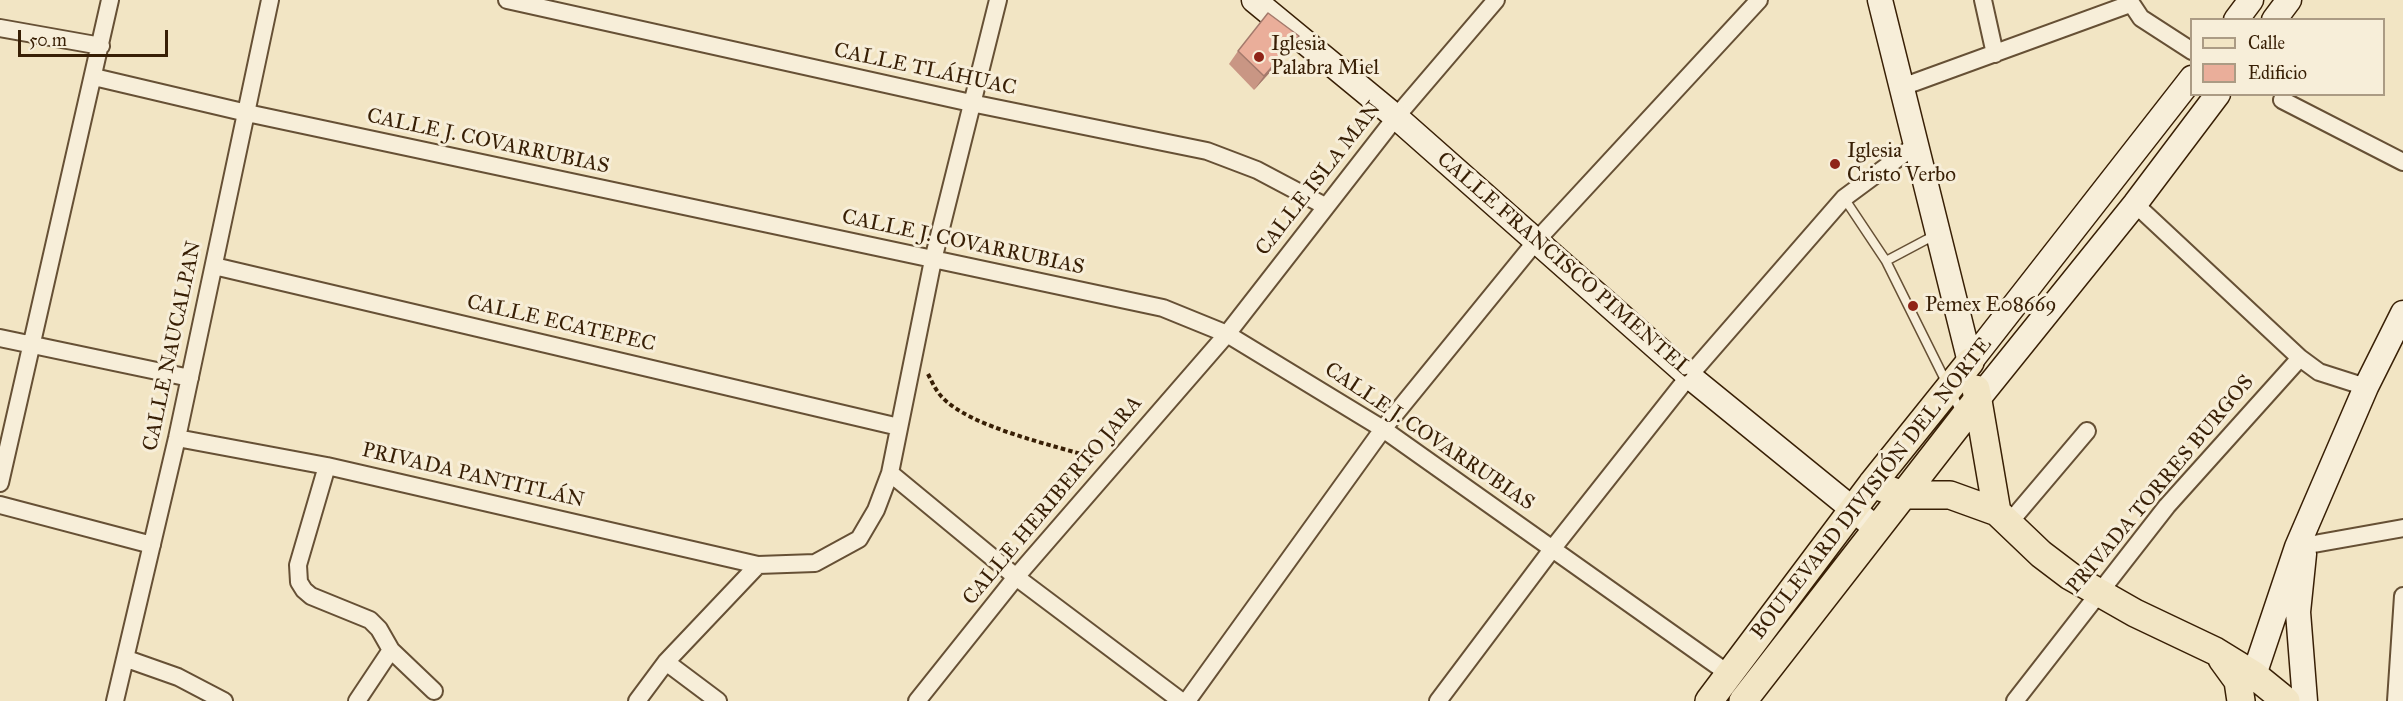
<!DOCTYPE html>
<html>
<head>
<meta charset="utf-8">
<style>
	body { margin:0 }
	#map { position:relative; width:2403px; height:701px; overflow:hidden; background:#f2e5c4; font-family:"IM FELL Great Primer",serif }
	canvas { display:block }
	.legend { position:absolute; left:2190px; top:18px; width:195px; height:78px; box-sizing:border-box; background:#f7eed9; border:2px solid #ab9b84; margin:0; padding:8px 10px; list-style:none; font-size:18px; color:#381f05 }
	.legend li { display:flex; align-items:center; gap:12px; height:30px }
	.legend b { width:30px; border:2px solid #ab9b84 }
	.scale { position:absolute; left:18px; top:30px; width:150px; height:27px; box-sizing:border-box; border:3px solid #381f05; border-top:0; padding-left:8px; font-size:18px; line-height:21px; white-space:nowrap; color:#381f05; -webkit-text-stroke:4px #f7eed9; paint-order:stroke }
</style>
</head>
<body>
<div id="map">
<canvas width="2403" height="701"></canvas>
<ul class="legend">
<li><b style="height:8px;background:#f2e5c4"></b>Calle</li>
<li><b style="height:16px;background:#eaae9a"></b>Edificio</li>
</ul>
<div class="scale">50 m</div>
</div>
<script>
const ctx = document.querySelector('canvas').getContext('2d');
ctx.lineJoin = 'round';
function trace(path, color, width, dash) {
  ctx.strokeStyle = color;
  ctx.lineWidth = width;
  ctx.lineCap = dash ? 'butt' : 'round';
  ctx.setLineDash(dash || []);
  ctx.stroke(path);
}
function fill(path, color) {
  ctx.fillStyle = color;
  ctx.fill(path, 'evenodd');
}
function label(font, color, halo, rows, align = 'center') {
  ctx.font = font + ' "IM FELL Great Primer",serif';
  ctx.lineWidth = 6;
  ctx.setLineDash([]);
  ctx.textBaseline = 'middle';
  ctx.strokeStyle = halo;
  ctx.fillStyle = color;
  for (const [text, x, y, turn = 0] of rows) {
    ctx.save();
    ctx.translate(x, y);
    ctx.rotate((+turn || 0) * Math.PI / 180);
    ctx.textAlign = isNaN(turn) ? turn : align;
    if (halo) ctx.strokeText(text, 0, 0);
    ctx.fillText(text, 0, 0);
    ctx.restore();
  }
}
const lane = new Path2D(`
	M1844,198L1886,261
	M1935,235L1886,261L1961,412`);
const street = new Path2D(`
	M507,0L971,103L1207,151L1257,170L1325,206
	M1983,0L1995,54
	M2129,0L2141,18L2192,51
	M0,28L101,46
	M94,77L247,113L1163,308L1227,334L1383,429L1729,674
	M1902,87L2130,4
	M2282,100L2403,162
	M2135,204L2300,358L2319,372L2366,387
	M214,266L899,427
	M0,338L190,378
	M177,438L327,466L758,565L815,563L859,539L876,510L890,473L933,260L998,0
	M327,466L298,565L299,582L304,590L311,596L370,620L379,629L391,650L434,691
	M890,473L1016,577L1181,701
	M0,483L110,0
	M0,505L152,545
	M2009,523L2087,431
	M2297,547L2403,528
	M127,659L178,677L224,701
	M666,662L718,701
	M115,701L177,438L270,0
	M357,701L391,650
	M637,701L666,662L758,565
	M917,701L1016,577L1227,334L1396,117L1496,0
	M1187,701L1383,429L1537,240L1759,0
	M1438,701L1553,548L1689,376L1844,198L1917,144
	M2015,701L2167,506L2300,358
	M2396,701L2403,596`);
const secondary = new Path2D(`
	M1254,0L1396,117L1689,376L1877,529
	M1880,0L1970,362
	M2236,20L2251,0
	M2274,20L2289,0
	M1970,362L2192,78
	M1978,399L2135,204L2218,94
	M2304,554L2298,612L2305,701
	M2254,675L2297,547L2366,387L2403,313`);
const primary = new Path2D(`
	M1976,389L1997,512
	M1872,484L1903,495H1950L1997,512L2041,554L2070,576L2135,613L2215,651L2254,675L2286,701
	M2222,659L2238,681L2241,701
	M1709,701L1872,484L1970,362
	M1743,701L1978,399`);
trace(lane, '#665035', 11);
trace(street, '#665035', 20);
trace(secondary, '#381f05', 27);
trace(primary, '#381f05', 30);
trace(new Path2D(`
	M928,374C932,382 936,391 942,397C969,427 1056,446 1095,458`), '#381f05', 4, [4.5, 3]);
trace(lane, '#f7eed9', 8);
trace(street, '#f7eed9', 16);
trace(secondary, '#f7eed9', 24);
trace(primary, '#f2e5c4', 27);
fill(new Path2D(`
	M1290,50L1254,90L1229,64L1238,51Z`), '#c99684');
fill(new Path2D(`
	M1299,36L1290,50L1254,90L1264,76Z`), '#a47a6c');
const building = new Path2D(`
	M1268,13L1299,36L1264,76L1238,51Z`);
fill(building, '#eaae9a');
trace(building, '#a47a6c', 1.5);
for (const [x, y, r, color] of [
	[1259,57,6,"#8f2418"],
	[1835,164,6,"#8f2418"],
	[1913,306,6,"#8f2418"]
]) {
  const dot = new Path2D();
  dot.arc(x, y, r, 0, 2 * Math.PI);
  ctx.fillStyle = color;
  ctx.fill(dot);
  trace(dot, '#f7eed9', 2);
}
label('21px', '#381f05', '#f7eed9', [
	["Iglesia",1271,45],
	["Palabra Miel",1271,69],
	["Iglesia",1847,152],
	["Cristo Verbo",1847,176],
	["Pemex E08669",1925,306]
], 'left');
label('21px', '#381f05', '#f7eed9', [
	["CALLE TLÁHUAC",925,70,12],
	["CALLE J. COVARRUBIAS",488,142,12],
	["CALLE ISLA MAN",1319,179,-52],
	["CALLE J. COVARRUBIAS",963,243,12],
	["CALLE FRANCISCO PIMENTEL",1564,265,41],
	["CALLE ECATEPEC",561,324,13],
	["CALLE NAUCALPAN",173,346,-78],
	["CALLE J. COVARRUBIAS",1429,437,34],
	["PRIVADA PANTITLÁN",473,476,13],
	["PRIVADA TORRES BURGOS",2161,485,-50],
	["BOULEVARD DIVISIÓN DEL NORTE",1872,489,-52],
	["CALLE HERIBERTO JARA",1053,501,-50]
]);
</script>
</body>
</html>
